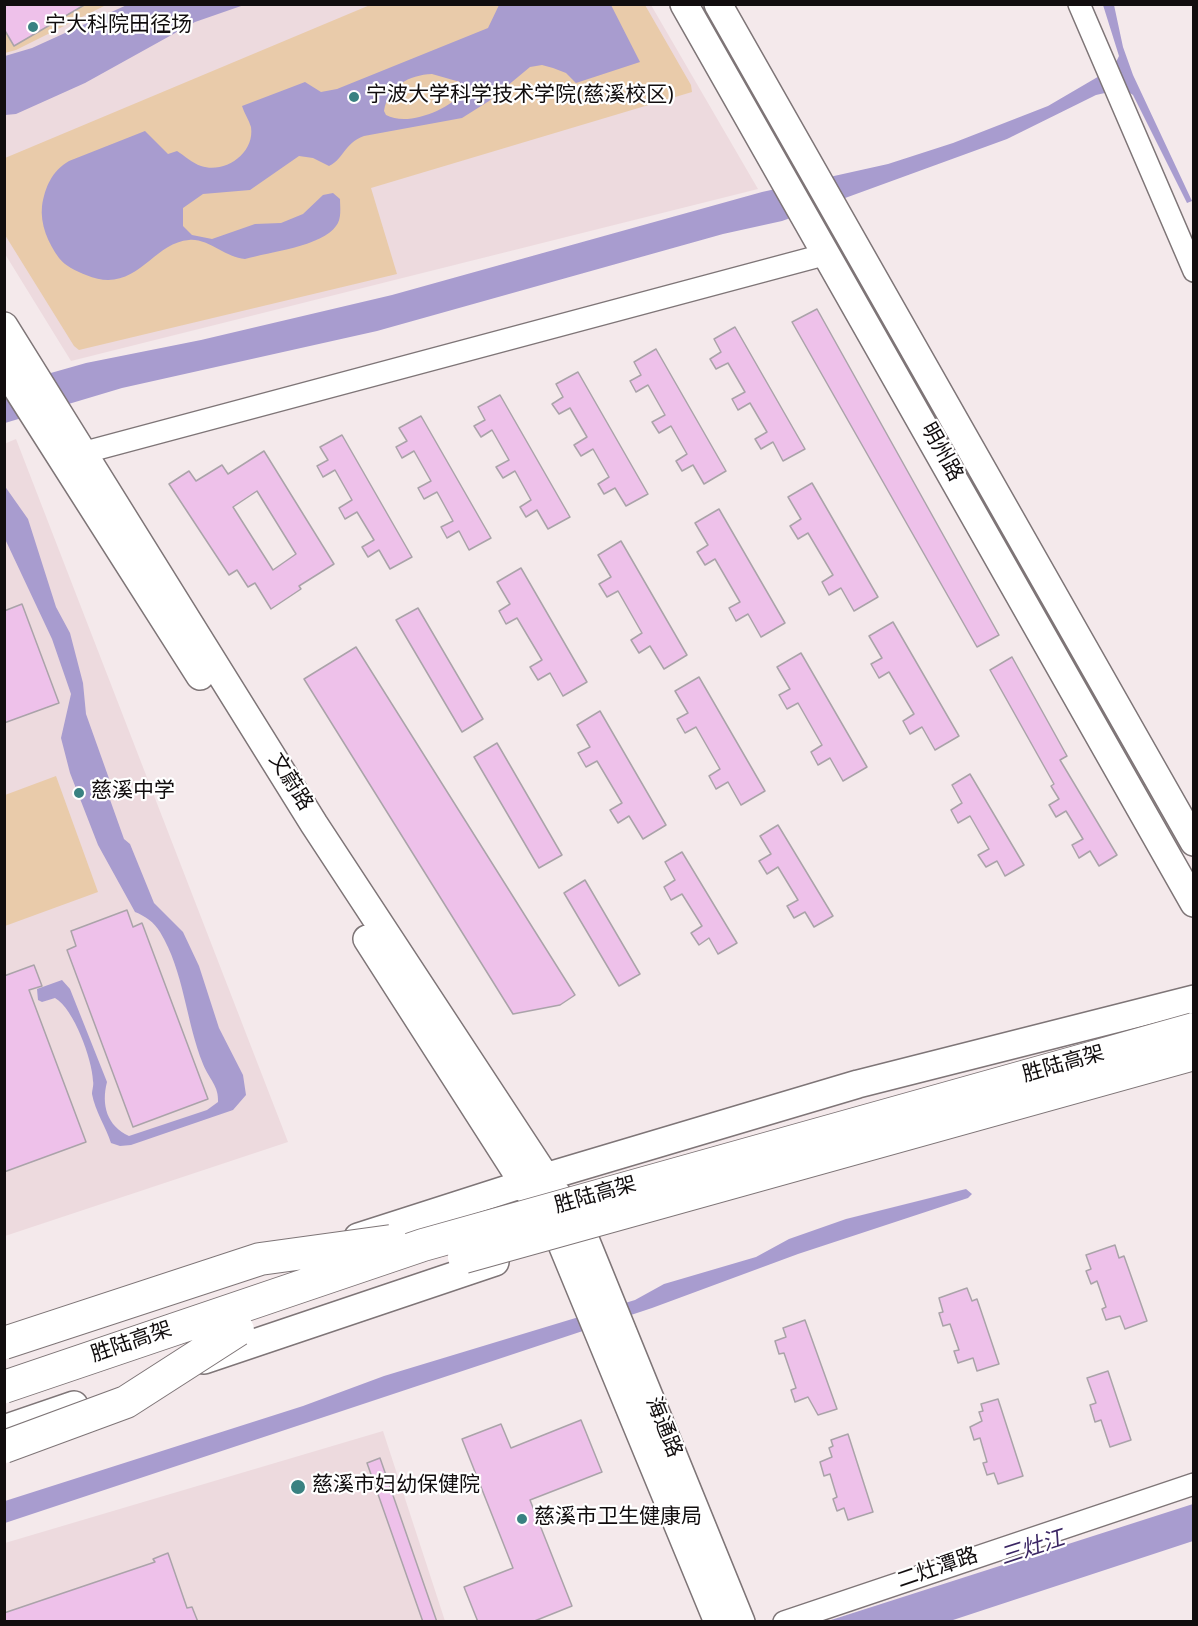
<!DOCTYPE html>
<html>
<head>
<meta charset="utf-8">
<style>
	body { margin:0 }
	#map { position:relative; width:1198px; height:1626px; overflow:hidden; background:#f4e9eb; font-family:Overpass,sans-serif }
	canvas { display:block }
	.frame { position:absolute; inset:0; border:6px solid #110d0e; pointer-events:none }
</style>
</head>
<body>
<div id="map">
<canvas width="1198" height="1626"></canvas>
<div class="frame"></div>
</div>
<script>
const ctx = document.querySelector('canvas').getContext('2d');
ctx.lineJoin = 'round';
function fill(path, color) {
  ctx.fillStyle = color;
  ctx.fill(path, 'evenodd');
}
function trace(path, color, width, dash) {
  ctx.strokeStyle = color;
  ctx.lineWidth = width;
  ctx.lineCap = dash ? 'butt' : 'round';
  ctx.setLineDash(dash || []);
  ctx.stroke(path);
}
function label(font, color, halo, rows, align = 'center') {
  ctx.font = font + ' Overpass,"Noto Sans SC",sans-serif';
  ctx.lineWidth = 4.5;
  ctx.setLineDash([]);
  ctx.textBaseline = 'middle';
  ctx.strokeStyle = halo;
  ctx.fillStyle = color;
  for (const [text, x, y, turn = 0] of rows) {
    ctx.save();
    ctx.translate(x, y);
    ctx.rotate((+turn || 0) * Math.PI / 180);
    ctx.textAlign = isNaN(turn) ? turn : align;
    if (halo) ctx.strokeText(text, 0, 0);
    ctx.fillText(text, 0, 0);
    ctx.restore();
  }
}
fill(new Path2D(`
	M5,5H651L758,189L71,361L5,254Z
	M16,439L288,1142L5,1236L4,444Z
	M383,1431L445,1621L5,1622V1543Z`), '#eddade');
fill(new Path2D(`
	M5,5H106L16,50L5,53Z
	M370,5H645L691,85L692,92L371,188L397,274L79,350L74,346L5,235V158Z
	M56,776L98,892L5,926V795Z`), '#e9cbaa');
fill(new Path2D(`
	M129,4L244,5L195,22L85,83L16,114L5,115V56L32,48Z
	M499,5H611L640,62L576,83L566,73L553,68L542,65L530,67L489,101L462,118L364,136C343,144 345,158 329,166L313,158L299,156L250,190L203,194L183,208V226L192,235L212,239L255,224L281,223L303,214L323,195L333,193L340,199C340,207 342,219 336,226C323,246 269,252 245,259C226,258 208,238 189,240C151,243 136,296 86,275C76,271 65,266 59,258C48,243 40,224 42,206C45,187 52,171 69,161L145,131L168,154L177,151C185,156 192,163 201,166C224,174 255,154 251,127C249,120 244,113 242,106L305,82L321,92L337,89L488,28ZM432,74L460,82L463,93C447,110 408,127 386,115L384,111C388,86 409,75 432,74Z
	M1103,5H1114L1123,47L1133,75L1192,201L1187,203L1133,95L1127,91L1118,90L1096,95L1007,139L782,221L723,234L377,331L122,388L5,423V386L86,363L201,340L392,295L762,192L888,164L953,143L1048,106L1113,68L1119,56Z
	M4,485L28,519L56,607L70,633L83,683L86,714L112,787L108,794L124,839L130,844L154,903L183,932L199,966L219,1028L243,1075L246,1095L233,1110L131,1145L120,1146L111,1143C106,1127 95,1111 92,1094C92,1090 94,1085 93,1081C92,1059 74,1009 55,998L42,1002L38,1000L37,989L62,980L70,989L107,1082C101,1105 107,1126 129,1136L207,1110L218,1102C219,1086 209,1079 203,1064C186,1022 184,971 160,932C154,922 145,916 135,912L98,845L70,773L61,738L71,694L52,639L5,539Z
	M966,1189L972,1194L968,1198L798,1254L652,1308L5,1523V1501L303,1406L384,1376L635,1300L664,1284L756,1257L789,1239L846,1219Z
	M1193,1504V1541L950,1621H828Z`), '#a89ccf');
const building = new Path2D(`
	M4,4H86L14,46L4,29Z
	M817,309L999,635L977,647L792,322Z
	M735,327L805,449L783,461L773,442L761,449L755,439L767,432L750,403L738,410L732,399L745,392L728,363L716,369L710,359L721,352L714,339Z
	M656,349L726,471L704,484L693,465L682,471L676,461L687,454L671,426L659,433L652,422L665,415L648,385L636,392L630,381L641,375L634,362Z
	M578,372L648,494L626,506L615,488L604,494L598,484L609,477L593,449L581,456L574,445L587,437L570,408L559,414L552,404L563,397L556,384Z
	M500,395L570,517L548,529L537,510L526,517L520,507L531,500L515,471L503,478L496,467L509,460L492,430L481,437L474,426L485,420L478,407Z
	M421,416L491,538L469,550L459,531L447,538L441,527L453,521L437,492L424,499L418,488L431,481L414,451L402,458L396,447L407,441L399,428Z
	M342,435L412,557L390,569L379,550L368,557L362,547L374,540L357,512L345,519L339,508L352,500L335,470L323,477L317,466L328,460L320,447Z
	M264,451L334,564L299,586L301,589L271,609L255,583L248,587L237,570L229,575L169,484L189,471L196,481L222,465L228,474ZM257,491L296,554L273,570L233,507Z
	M812,483L878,597L854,611L841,588L829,595L822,582L833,575L808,533L798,539L790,526L801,519L788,497Z
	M719,509L785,623L761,637L748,614L736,621L729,608L740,602L715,559L705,565L697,552L708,545L695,523Z
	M621,541L687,655L664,669L650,646L639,653L631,640L642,633L618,591L607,597L599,584L611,577L598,555Z
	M521,568L587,682L563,696L550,673L538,680L530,667L542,660L517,618L506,624L499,611L510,604L497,582Z
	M22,604L59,703L4,723V611Z
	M418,608L483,719L462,732L396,620Z
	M893,622L959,736L935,750L922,727L910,734L903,721L914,714L889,672L879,678L871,664L882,658L869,636Z
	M356,647L575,995L560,1005L513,1014L304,679Z
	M801,653L867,767L843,781L830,758L818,765L811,752L822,745L798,703L787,709L779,695L790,689L777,667Z
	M1012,657L1067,756L1060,760L1117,855L1099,866L1090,851L1079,858L1072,845L1083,839L1066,811L1056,817L1049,805L1059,799L1051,786L1054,784L990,670Z
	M699,677L765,791L741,805L728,782L716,789L709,776L720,769L696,727L685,733L677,719L688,713L675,691Z
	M600,711L666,825L643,839L629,816L618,823L610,810L622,803L597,761L586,767L578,753L590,747L577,725Z
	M497,743L562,855L539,868L474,757Z
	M970,774L1024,865L1005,876L997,861L986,867L978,855L989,849L970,816L958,823L951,810L962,803L952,785Z
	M778,825L833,916L814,927L805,912L794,918L787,906L798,900L778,867L767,874L759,861L771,854L760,836Z
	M682,852L737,943L718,954L709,938L699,945L691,933L702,926L682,894L671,900L664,887L675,880L665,862Z
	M585,880L640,974L619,986L564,893Z
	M127,910L133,927L142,923L208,1099L133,1127L67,950L76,946L71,931Z
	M34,965L42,986L29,990L86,1142L4,1172V976Z
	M1115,1245L1119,1258L1124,1256L1147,1321L1125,1329L1120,1316L1106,1320L1102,1309L1106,1307L1097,1281L1091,1284L1086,1271L1091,1269L1086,1255Z
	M967,1288L972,1301L977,1299L999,1364L977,1371L973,1358L958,1363L954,1351L959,1350L950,1324L943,1326L939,1313L943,1312L939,1298Z
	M805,1320L837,1409L818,1415L808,1397L795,1402L791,1390L796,1388L784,1353L779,1354L775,1341L786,1337L783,1328Z
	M1108,1371L1131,1440L1110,1447L1101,1420L1095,1422L1090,1405L1096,1403L1087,1378Z
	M998,1399L1023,1476L998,1484L994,1473L987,1475L983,1463L987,1462L980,1438L974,1440L970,1427L982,1421L979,1412L983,1411L981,1404Z
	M581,1420L602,1472L530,1500L572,1606L532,1622H478L464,1587L513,1568L462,1439L501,1424L511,1448Z
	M848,1434L873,1512L848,1520L844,1508L837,1511L833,1499L837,1497L830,1474L824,1476L820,1462L832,1457L829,1448L833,1446L831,1440Z
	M380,1458L437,1622H423L367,1463Z
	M168,1553L187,1608L192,1607L198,1622H4V1613L155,1562L153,1559Z`);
fill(building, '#eec1ea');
trace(building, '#aaa3a9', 1.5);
const minor = new Path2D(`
	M1079,4L1194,271
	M82,453L827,254
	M784,1622L1194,1484`);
const major = new Path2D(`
	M684,4L1194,903
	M718,4L1194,842
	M4,326L314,824L583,1234L741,1622
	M4,368L200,676
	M367,939L561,1242L718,1622
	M358,1237L545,1177L858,1084L1194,999
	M204,1360L495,1262
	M4,1429L74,1405`);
trace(minor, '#7e7577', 24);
trace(major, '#7e7577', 30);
trace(minor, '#fff', 21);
trace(major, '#fff', 27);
const highwayBridge = new Path2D(`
	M464,1257L1194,1054
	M4,1343L260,1259L391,1241
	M4,1387L423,1245L1194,1029
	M4,1447L126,1402L238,1330`);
trace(highwayBridge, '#7e7577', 34, []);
trace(highwayBridge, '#fff', 32);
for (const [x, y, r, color] of [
	[33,27,6,"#398181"],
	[354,97,6,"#398181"],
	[79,793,6,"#398181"],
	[298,1487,8,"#398181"],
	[522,1519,6,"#398181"]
]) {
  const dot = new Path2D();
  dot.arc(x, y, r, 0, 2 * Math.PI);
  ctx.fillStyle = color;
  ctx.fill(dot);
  trace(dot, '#fff', 2);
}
label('21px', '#110d0e', '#fff', [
	["宁大科院田径场",45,27],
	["宁波大学科学技术学院(慈溪校区)",366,97],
	["慈溪中学",91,793],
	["慈溪市妇幼保健院",312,1487],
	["慈溪市卫生健康局",534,1519]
], 'left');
label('21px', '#110d0e', '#fff', [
	["明州路",940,453,61],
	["文蔚路",289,783,58],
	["胜陆高架",1064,1066,-16],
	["胜陆高架",596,1197,-16],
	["胜陆高架",132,1344,-19],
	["海通路",662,1428,68],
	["二灶潭路",938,1570,-19]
]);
label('italic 22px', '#3b2664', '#fff', [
	["三灶江",1033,1550,-18]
]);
</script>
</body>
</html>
